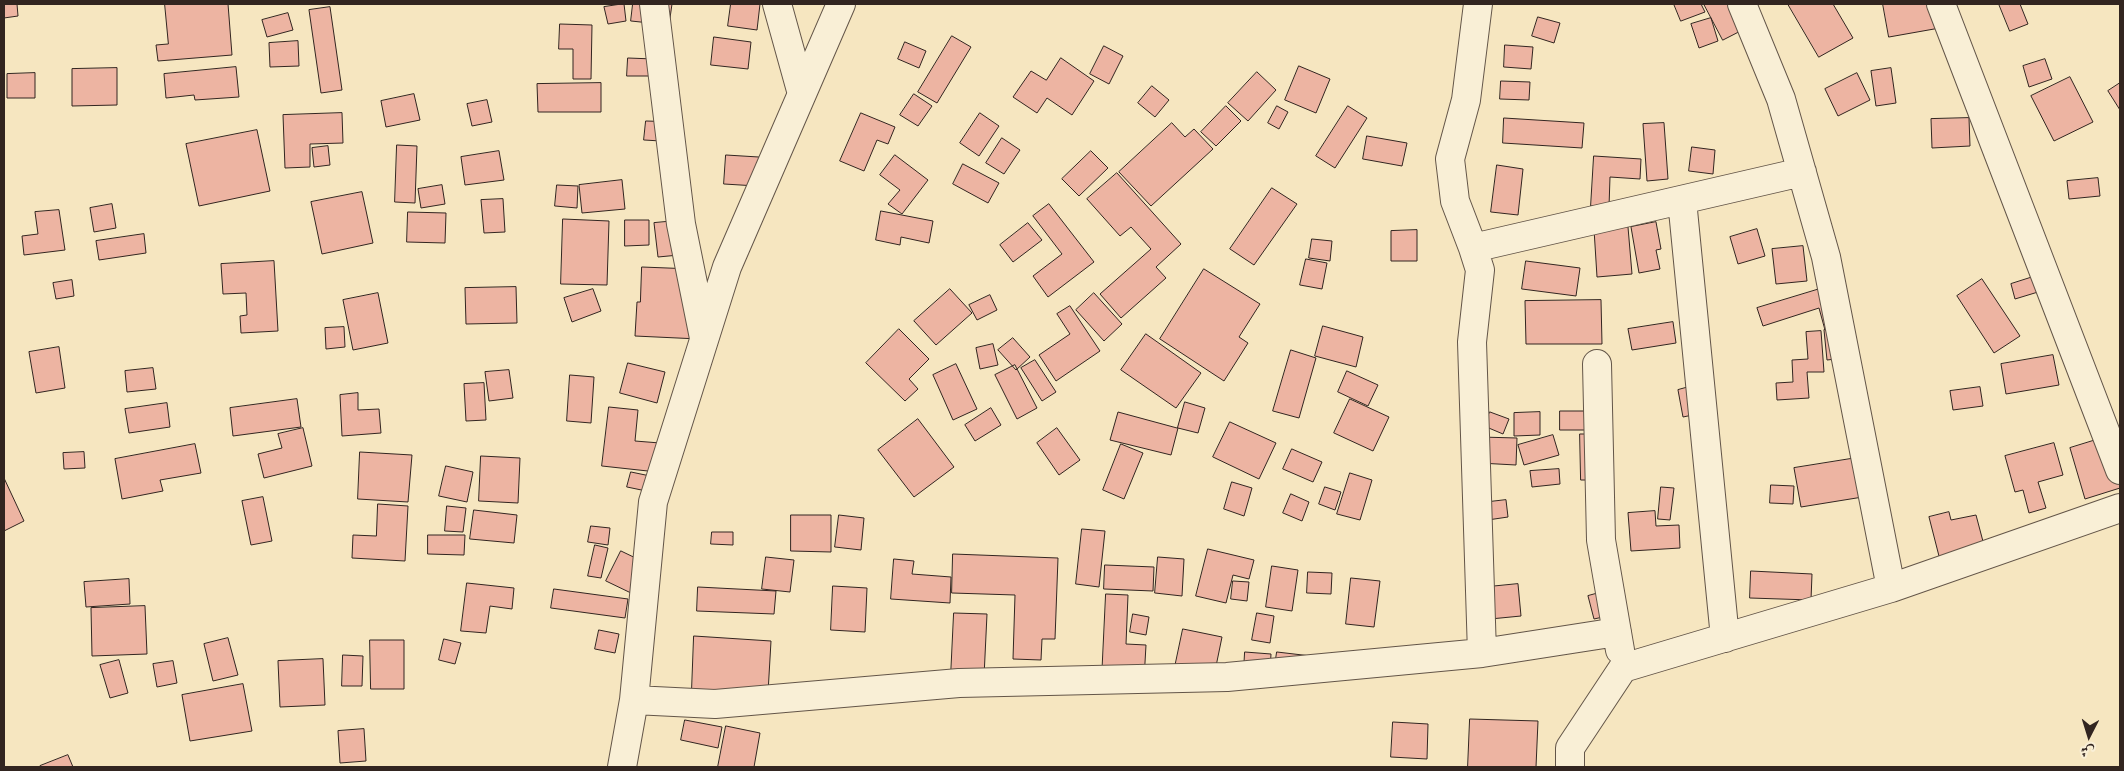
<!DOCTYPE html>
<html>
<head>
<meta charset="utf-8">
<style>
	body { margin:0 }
	#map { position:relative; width:2124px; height:771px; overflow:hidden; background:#f6e6c0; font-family:"IM FELL DW Pica",Amiri,serif }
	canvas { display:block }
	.frame { position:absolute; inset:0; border:5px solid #322520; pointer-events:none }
	.north { position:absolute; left:2064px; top:711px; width:50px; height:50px; -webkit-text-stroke:4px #f9efd6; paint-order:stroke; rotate:185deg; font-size:14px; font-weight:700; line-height:20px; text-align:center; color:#322520 }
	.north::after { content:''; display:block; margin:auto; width:18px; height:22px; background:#322520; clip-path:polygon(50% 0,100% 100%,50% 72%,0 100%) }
</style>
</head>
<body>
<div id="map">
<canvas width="2124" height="771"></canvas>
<div class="frame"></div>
<div class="north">ش</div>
</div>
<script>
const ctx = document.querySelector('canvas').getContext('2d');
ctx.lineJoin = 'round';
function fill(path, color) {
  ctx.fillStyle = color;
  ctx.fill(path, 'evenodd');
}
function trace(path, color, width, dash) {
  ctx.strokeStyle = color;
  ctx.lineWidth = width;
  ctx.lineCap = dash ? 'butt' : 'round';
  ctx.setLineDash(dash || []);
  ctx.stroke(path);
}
const building = new Path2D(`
	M4,4H17L18,16L4,18Z
	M165,4H228L232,55L158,61L156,45L168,44Z
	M624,4L626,21L608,24L604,7Z
	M633,4H672L669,25L631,21Z
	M731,4H760L757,30L728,26Z
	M1674,4H1701L1705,12L1681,21Z
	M1704,4H1754L1762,20L1723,40Z
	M1788,4H1833L1853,38L1819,57Z
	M1883,4H1946L1951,26L1889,37Z
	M1999,4H2020L2028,24L2010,31Z
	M330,7L342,90L321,93L309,10Z
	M288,13L293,30L267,37L262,20Z
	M1538,17L1560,23L1554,43L1532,36Z
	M1711,18L1718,41L1699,48L1691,24Z
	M560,24L592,25L591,79H573V49H559Z
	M952,36L971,47L937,103L918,92Z
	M714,37L751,42L748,69L711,65Z
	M298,41L299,66L270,67L269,43Z
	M905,42L926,51L919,68L898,59Z
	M1505,45L1533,47L1531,69L1504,67Z
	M1104,46L1123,56L1109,84L1090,74Z
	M628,58L654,59V76H627Z
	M1061,58L1094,81L1072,115L1047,98L1037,113L1013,97L1031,71L1046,80Z
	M2045,59L2052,79L2029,87L2023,66Z
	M1299,66L1330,79L1316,113L1285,100Z
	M236,67L239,97L195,100L194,95L166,98L164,74Z
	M117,68V105L72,106V69Z
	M1891,68L1896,103L1876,106L1871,71Z
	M1257,72L1276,90L1248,121L1228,103Z
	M35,73V98H7V74Z
	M1857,73L1870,100L1838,116L1825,89Z
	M2070,77L2093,122L2054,141L2031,96Z
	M1501,81L1530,82L1529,100L1500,99Z
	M601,83V112H538L537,84Z
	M2120,83V110L2108,91Z
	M1152,86L1169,100L1155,117L1138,103Z
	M414,94L420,120L386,127L381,101Z
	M914,94L932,106L918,126L900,115Z
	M487,100L492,122L472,126L467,104Z
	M1226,106L1241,121L1216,146L1201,132Z
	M1277,106L1288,112L1279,129L1268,123Z
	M1348,106L1367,118L1335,168L1316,156Z
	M342,113L343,143L310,144V167L285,168L283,115Z
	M861,113L895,127L888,144L877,140L864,171L840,161Z
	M980,113L999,126L979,156L960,143Z
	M1504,118L1584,123L1582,148L1503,143Z
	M1969,118L1970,146L1932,148L1931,119Z
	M646,121L680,122L678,142L644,140Z
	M1172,123L1185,137L1194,129L1213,149L1151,206L1119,172Z
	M1664,123L1668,179L1647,181L1643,124Z
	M257,130L270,191L199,206L186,144Z
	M1367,136L1407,143L1402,166L1363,159Z
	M1002,138L1020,150L1004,174L986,163Z
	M397,145L417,146L415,203L395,202Z
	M328,146L330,165L314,167L312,148Z
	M1692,147L1715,150L1713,174L1689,171Z
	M499,151L504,180L465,185L461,157Z
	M1091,151L1108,168L1079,196L1062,179Z
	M726,155L775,158L773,187L724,184Z
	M895,155L928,180L902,214L888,204L900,190L880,175Z
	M1594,156L1641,159L1640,179L1610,177L1609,207L1591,206Z
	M963,164L999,183L988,203L953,184Z
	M1497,165L1523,169L1518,215L1491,212Z
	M1117,173L1181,244L1156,267L1166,278L1121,318L1100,294L1151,249L1131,227L1120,236L1087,199Z
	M2098,178L2100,196L2069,199L2067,181Z
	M622,180L625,209L582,213L579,185Z
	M442,185L445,204L421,208L418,189Z
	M557,185L578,186L577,208L555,206Z
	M1272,188L1297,204L1254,265L1230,249Z
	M362,192L373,243L322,254L311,202Z
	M503,199L505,232L484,233L481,200Z
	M112,204L116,228L94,232L90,208Z
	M1049,204L1094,262L1048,297L1033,276L1062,254L1033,216Z
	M59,210L65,250L24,255L22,236L38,234L35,212Z
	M881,211L933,221L929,243L901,237L900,245L876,240Z
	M408,212L446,213L445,243L407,242Z
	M563,219L609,221L607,285L561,284Z
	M625,220H649V245L625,246Z
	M676,221L679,255L658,257L654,223Z
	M1656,222L1661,249L1656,250L1660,269L1639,273L1631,227Z
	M1028,223L1042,240L1013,262L1000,245Z
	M1628,227L1632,274L1597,277L1594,229Z
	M1757,229L1765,256L1738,264L1730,237Z
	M1417,230V261H1391V231Z
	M144,234L146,253L99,260L96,241Z
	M1312,239L1332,241L1330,261L1309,258Z
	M1803,246L1807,281L1776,284L1772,249Z
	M1306,259L1327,263L1322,289L1300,285Z
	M274,261L278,331L241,333L240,316L247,315L246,293L223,294L221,264Z
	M1526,261L1580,268L1576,296L1522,289Z
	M642,267L693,269L699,339L635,336L637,302H640Z
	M1204,269L1260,304L1239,337L1248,343L1224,381L1160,339Z
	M2033,277L2038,292L2015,299L2011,284Z
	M1982,279L2020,336L1994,353L1957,296Z
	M72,280L74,296L56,299L53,283Z
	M1833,285L1845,324L1825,330L1819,308L1763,326L1757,308Z
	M516,287L517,323L466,324L465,288Z
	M593,289L601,311L572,322L564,298Z
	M950,289L972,313L936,345L914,321Z
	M378,293L388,343L353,350L343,300Z
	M1094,293L1122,324L1104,341L1076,310Z
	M990,295L997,310L977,320L969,305Z
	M1601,300L1602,344H1526L1525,301Z
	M1070,306L1100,351L1056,381L1039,355L1070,334L1057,314Z
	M1673,322L1676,343L1632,350L1628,329Z
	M1323,326L1363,337L1356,367L1315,356Z
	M344,327L345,347L326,349L325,328Z
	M899,329L929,359L909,379L918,389L905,401L866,363Z
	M1842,329L1845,358L1827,360L1824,330Z
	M1821,331L1824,372H1807L1809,398L1777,400L1776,383L1793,382L1792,360L1808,359L1806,332Z
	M1146,334L1201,373L1176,408L1121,370Z
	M1013,338L1030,357L1016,370L998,350Z
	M993,344L998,365L980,369L976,348Z
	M59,347L65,388L36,393L29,352Z
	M1291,350L1316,358L1299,418L1273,411Z
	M2053,355L2059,385L2006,394L2001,364Z
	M1035,360L1056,392L1042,401L1021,368Z
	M628,363L665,372L657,403L620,393Z
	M956,364L977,409L953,420L933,375Z
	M1015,365L1037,408L1017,419L995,375Z
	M153,368L156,389L127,392L125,371Z
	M509,370L513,398L489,401L485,372Z
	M1347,371L1378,385L1368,406L1338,392Z
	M570,375L594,377L591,423L567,421Z
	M484,383L486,420L466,421L464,384Z
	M1700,384L1707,412L1683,417L1678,390Z
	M1980,387L1983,406L1953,410L1950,391Z
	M358,393V410L379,409L381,433L342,436L340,395Z
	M297,399L301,427L233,436L230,408Z
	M1350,399L1389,417L1373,451L1334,433Z
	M1185,402L1205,408L1198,433L1178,428L1171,455L1110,440L1118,412L1177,428Z
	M167,403L170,427L129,433L125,409Z
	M609,407L638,410L635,441L660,443L657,472L602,466Z
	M991,408L1001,425L975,441L965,425Z
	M1560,411H1586V430H1560Z
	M1490,412L1509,419L1503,434L1484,426Z
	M1540,412V435L1514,436V413Z
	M918,419L954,467L914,497L878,450Z
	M1230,422L1276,443L1259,479L1213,457Z
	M303,428L312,466L264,478L258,454L282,448L278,434Z
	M1057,428L1080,460L1059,475L1037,443Z
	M1580,434H1599V480H1581Z
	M1553,435L1559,455L1524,465L1518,445Z
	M2109,436L2120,472V488L2085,499L2070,448Z
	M1480,437L1517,438L1516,465L1479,463Z
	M2054,443L2063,475L2038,482L2046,508L2029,513L2023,490L2015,492L2005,456Z
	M195,444L201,473L160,480L163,491L122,499L115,459Z
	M1121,444L1143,453L1124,499L1103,490Z
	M1292,449L1322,462L1313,482L1283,469Z
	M84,452L85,468L64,469L63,453Z
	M360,452L412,455L408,502L358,499Z
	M481,456L520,458L518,503L479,501Z
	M1869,456L1875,495L1801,507L1794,468Z
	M446,466L473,472L467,502L439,496Z
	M1559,469L1560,484L1532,487L1530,471Z
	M631,472L655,477L651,492L627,487Z
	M1350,473L1372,480L1360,520L1337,514Z
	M4,478L24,521L4,531Z
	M1232,482L1252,488L1244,516L1224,509Z
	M1771,485L1794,486L1793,504L1770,503Z
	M1325,487L1341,492L1335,510L1319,504Z
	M1661,487L1674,488L1670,520L1658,519Z
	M1291,494L1309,502L1302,521L1283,513Z
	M263,497L272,541L251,545L242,501Z
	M1506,500L1508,517L1474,522L1472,504Z
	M378,504L408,506L405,561L352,558L353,535L376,536Z
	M447,506L466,508L463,532L445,531Z
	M474,510L517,515L514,543L470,539Z
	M1655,511L1656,526L1679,525L1680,548L1631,551L1628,513Z
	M1949,512L1951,520L1976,515L1985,549L1940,560L1929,517Z
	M791,515H831V552L791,551Z
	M839,515L864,518L861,550L835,547Z
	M591,526L610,528L608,545L588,542Z
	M1082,529L1105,531L1099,587L1076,584Z
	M712,532H733V545L711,544Z
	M428,535H465L464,555L428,554Z
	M595,545L608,548L601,578L588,576Z
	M1208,549L1254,560L1249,579L1233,575L1226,603L1196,596Z
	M621,551L646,563L631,593L606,581Z
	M953,554L1058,558L1055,639H1042L1041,660L1013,659L1015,595L952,593Z
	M766,557L794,560L790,592L762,589Z
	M1158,557L1184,559L1182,596L1155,593Z
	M894,559L914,561L912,574L951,577L950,603L891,599Z
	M1105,565L1154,567L1153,591L1104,589Z
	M1272,566L1298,570L1292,611L1266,607Z
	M1751,571L1812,574L1811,600L1750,598Z
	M1308,572L1332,573L1331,594L1307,593Z
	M1351,578L1380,581L1374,627L1346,624Z
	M129,579L130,604L86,607L84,582Z
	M1233,581L1249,582L1247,601L1231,599Z
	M467,583L514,588L512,609L490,606L486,633L461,631Z
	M1518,584L1521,616L1480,620L1478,588Z
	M833,586L867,588L865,632L831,630Z
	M698,587L776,591L774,614L697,611Z
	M554,589L628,599L625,618L551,608Z
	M1610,590L1616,614L1594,619L1588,596Z
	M1106,594L1128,595L1126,644L1146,645L1144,680L1102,678Z
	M145,606L147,654L92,656L91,608Z
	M954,613L987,614L984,677L951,676Z
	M1257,613L1274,616L1270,643L1252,640Z
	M1133,614L1149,617L1146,635L1130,632Z
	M1183,629L1222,637L1214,676L1175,667Z
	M599,630L619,634L615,653L595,649Z
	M694,636L771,641L768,693L692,689Z
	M228,638L238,675L213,681L204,644Z
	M444,639L461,643L455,664L439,660Z
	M370,640H404V689H371Z
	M1245,652L1271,654L1270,672L1244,670Z
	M1277,652L1311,656L1274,672Z
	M343,655L363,656L362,686H342Z
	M323,659L325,705L280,707L278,661Z
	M119,660L128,693L110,698L100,665Z
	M173,661L177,683L157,687L153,664Z
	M243,684L252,731L190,741L182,695Z
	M1470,719L1538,721L1536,767H1468Z
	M685,720L722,727L718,748L681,740Z
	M1393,722L1428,724L1427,759L1391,757Z
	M726,726L760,733L754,767H718Z
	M364,729L366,761L340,763L338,731Z
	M68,755L73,767H40V766Z`);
fill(building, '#edb4a2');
trace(building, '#322520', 1);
const minor = new Path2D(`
	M654,4L681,224L704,338
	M777,4L802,94
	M1478,4L1466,100L1450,159L1455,201L1473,248L1480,270L1472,342L1482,653
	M1742,4L1781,99L1826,257L1891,588
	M1941,4L2120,470
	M1682,200L1725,638
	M1473,248L1802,172
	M1597,364L1601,540L1620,650
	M634,700L715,704L959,683L1227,677L1482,653L1617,632
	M622,767L634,700L653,502L727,267L841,4
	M1570,767V748L1623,668L1891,588L2120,508`);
trace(minor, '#635548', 30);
trace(minor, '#f9efd6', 28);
</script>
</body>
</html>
